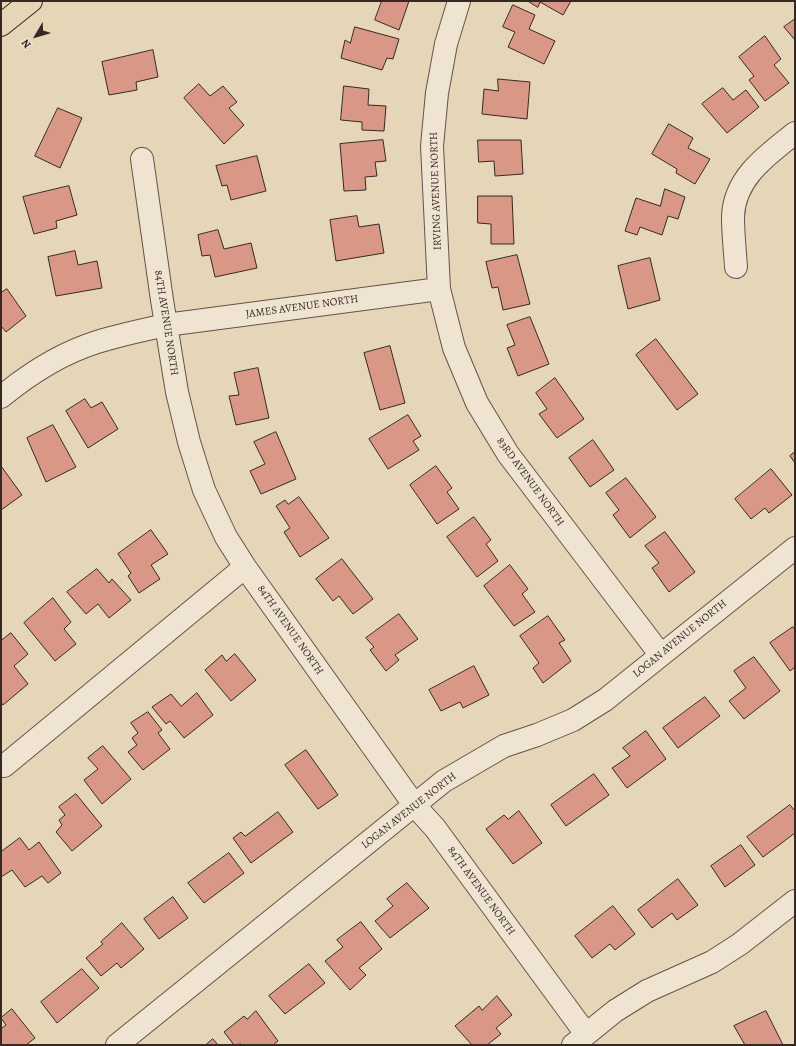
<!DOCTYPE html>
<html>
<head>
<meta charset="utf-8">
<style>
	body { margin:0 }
	#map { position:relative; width:796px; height:1046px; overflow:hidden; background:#e6d6b8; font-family:Alegreya,serif }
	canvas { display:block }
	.frame { position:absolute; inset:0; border:2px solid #362824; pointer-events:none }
	.north { position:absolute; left:16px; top:16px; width:40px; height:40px; -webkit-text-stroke:3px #efe4d1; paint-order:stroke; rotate:232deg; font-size:11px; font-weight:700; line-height:16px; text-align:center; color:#362824 }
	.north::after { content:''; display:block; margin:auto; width:14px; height:18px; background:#362824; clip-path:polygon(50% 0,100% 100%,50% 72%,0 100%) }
</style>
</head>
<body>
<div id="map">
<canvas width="796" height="1046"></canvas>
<div class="frame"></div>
<div class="north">N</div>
</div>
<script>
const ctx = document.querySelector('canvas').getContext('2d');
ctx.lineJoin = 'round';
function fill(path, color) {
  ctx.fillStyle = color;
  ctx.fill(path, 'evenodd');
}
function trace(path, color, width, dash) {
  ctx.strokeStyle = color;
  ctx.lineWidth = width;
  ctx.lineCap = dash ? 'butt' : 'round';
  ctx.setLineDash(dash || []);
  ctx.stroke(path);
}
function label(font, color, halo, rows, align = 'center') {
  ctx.font = font + ' Alegreya,serif';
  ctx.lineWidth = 3;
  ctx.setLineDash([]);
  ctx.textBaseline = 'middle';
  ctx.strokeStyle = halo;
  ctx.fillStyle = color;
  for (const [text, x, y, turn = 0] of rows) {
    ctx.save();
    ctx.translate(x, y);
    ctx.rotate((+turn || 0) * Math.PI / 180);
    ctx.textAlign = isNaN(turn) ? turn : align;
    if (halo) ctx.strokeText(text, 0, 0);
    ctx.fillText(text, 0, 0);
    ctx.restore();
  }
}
const building = new Path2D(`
	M382,1H409L399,30L375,20Z
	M528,1H571L563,15L540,2L538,7Z
	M513,5L535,15L529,29L555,41L544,64L508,47L515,32L503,27Z
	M795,19V40L784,27Z
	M355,27L399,39L393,59L387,58L382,70L341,58L345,40L350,43Z
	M765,36L781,59L774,65L789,83L765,101L749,80L754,76L739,57Z
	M153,50L158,77L136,82L137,90L109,95L102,62Z
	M498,79L530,82L527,119L482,114L484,89L498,91Z
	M199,84L210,96L223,86L237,102L229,108L244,125L224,144L184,98Z
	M344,86L369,89L368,105L386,106L384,131L362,130V122L341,120Z
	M723,88L733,100L746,90L759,107L727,133L702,104Z
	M58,108L82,118L60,168L35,156Z
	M669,124L693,138L688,148L710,159L695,184L676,173L677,169L652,154Z
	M383,140L386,161L375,162L377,176L365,177L366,190L344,191L340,144Z
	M478,140H521L523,174L495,176L494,161L479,162Z
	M257,156L266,191L231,200L227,185L222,186L216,166Z
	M69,186L77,215L56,221L57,228L34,234L23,197Z
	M665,189L685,197L678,219L668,216L662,235L640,227L637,235L625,231L636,198L660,206Z
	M478,196H512L514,244H491V224L478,223Z
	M357,216L359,227L379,224L384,253L336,261L330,220Z
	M218,230L224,249L251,243L257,268L215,277L210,255L202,256L198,235Z
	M75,251L78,265L97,261L102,288L56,296L48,257Z
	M517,255L530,304L503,310L498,287L492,288L486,262Z
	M650,258L660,300L628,309L618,266Z
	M7,289L26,316L6,332L1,326V293Z
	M530,317L549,364L518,376L507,348L515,345L507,325Z
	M656,339L698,394L677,410L636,355Z
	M390,346L405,403L380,410L364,353Z
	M258,368L269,418L236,425L229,396L239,395L234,373Z
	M555,378L584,419L557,438L539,414L547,409L536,393Z
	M85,399L91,408L102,402L118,429L88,448L66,411Z
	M408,415L421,436L413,441L419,450L388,469L369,439Z
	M53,425L76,467L46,482L27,438Z
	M276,432L296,479L261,494L250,471L265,464L254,442Z
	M593,440L614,470L590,487L569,458Z
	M795,452V463L790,456Z
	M1,466L22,495L1,510Z
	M436,466L452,488L447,492L459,509L437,524L410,485Z
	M771,469L792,495L769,513L765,508L751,519L735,499Z
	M626,478L656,517L630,538L613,515L619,510L606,493Z
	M299,497L329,538L300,557L284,532L290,528L276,506L285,500L288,504Z
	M474,517L491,540L486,544L498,561L477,577L447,537Z
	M151,530L168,554L151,565L160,579L139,593L128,576L131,573L118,554Z
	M665,532L695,572L669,592L652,568L659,563L645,546Z
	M342,559L373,599L353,614L339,596L333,601L316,579Z
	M510,565L528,589L522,594L535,612L514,626L484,586Z
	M97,569L109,583L112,579L131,600L109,618L98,604L86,614L67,592Z
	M53,598L71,622L64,629L76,644L55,661L24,623Z
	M399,614L418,639L395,655L399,660L386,671L370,650L374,647L366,638Z
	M548,616L565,640L559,643L571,661L543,683L533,668L539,663L520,636Z
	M793,627L795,630V667L790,671L770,643Z
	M11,633L28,654L14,666L28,684L3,705L1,702V641Z
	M235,654L256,680L231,701L205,670L222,655L226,661Z
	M754,657L780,691L744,719L729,701L746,688L734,671Z
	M474,666L489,695L463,708L460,702L441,711L429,690Z
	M197,693L213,715L184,738L170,721L166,724L152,707L171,694L181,706Z
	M705,697L720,716L678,748L663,728Z
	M148,712L162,730L158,733L170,749L143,770L128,752L137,745L132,738L138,733L131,723Z
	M646,731L666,759L627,788L612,768L630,756L623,748Z
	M103,746L131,779L102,804L84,780L98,769L88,758Z
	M306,750L338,795L318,809L285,765Z
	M594,774L609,795L566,826L551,805Z
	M76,794L102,826L72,851L56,832L62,825L59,820L65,815L59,807Z
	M790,805L795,811V833L763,857L747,837Z
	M519,811L542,843L513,864L486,829L504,815L508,819Z
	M278,812L293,832L251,863L233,838L241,832L245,836Z
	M20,838L29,850L39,842L61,873L48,883L42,876L25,887L12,870L1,877V852Z
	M741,845L755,865L725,887L711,866Z
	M229,853L244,873L204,903L188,883Z
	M678,879L698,905L677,920L672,913L652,928L638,910Z
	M407,883L429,908L390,938L375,921L393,906L387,899Z
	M173,897L188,918L159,939L144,919Z
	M613,906L635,934L615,950L610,944L592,958L575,936Z
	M361,922L382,949L359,968L366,975L350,990L325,961L343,947L337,940Z
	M122,923L144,949L121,968L117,963L101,976L86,958L103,944L101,942Z
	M309,964L325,983L285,1014L269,996Z
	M82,969L99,988L57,1023L41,1002Z
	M497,996L512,1015L496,1028L501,1034L487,1045H472L455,1026L479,1006L482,1010Z
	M12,1009L35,1038L26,1045H1V1029L6,1025L1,1018Z
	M256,1011L278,1041L273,1045H242L241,1044L234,1045L224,1032L244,1016L247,1019Z
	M766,1011L783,1045H745L734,1026Z
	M213,1039L218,1045H206Z`);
fill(building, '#d99886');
trace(building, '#362824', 1);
const minor = new Path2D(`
	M459,1L446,44L437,93L432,146L439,289L454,348L477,403L508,454L660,654
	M142,159L162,300L177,392L189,442L204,490L226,537L245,567L415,806L435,828L586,1034
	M736,267C735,251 733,234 733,217C734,178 767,155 795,133
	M1,397C29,374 62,353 97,342C119,335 143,330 166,325L439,289
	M4,766L245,567
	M117,1045L444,781L504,746L537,735L573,720L605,700L795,548
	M573,1045L615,1011L647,991L712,962L740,944L795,901`);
const highway = new Path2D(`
	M1,25L31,1`);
trace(minor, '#625449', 24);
trace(highway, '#362824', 24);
trace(minor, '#efe4d1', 22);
trace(highway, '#e6d6b8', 22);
label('11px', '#362824', '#efe4d1', [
	["IRVING AVENUE NORTH",436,191,-92],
	["JAMES AVENUE NORTH",302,307,-8],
	["84TH AVENUE NORTH",166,323,81],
	["83RD AVENUE NORTH",530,482,54],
	["84TH AVENUE NORTH",290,630,55],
	["LOGAN AVENUE NORTH",680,639,-39],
	["LOGAN AVENUE NORTH",409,811,-38],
	["84TH AVENUE NORTH",481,891,54]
]);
</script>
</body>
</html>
